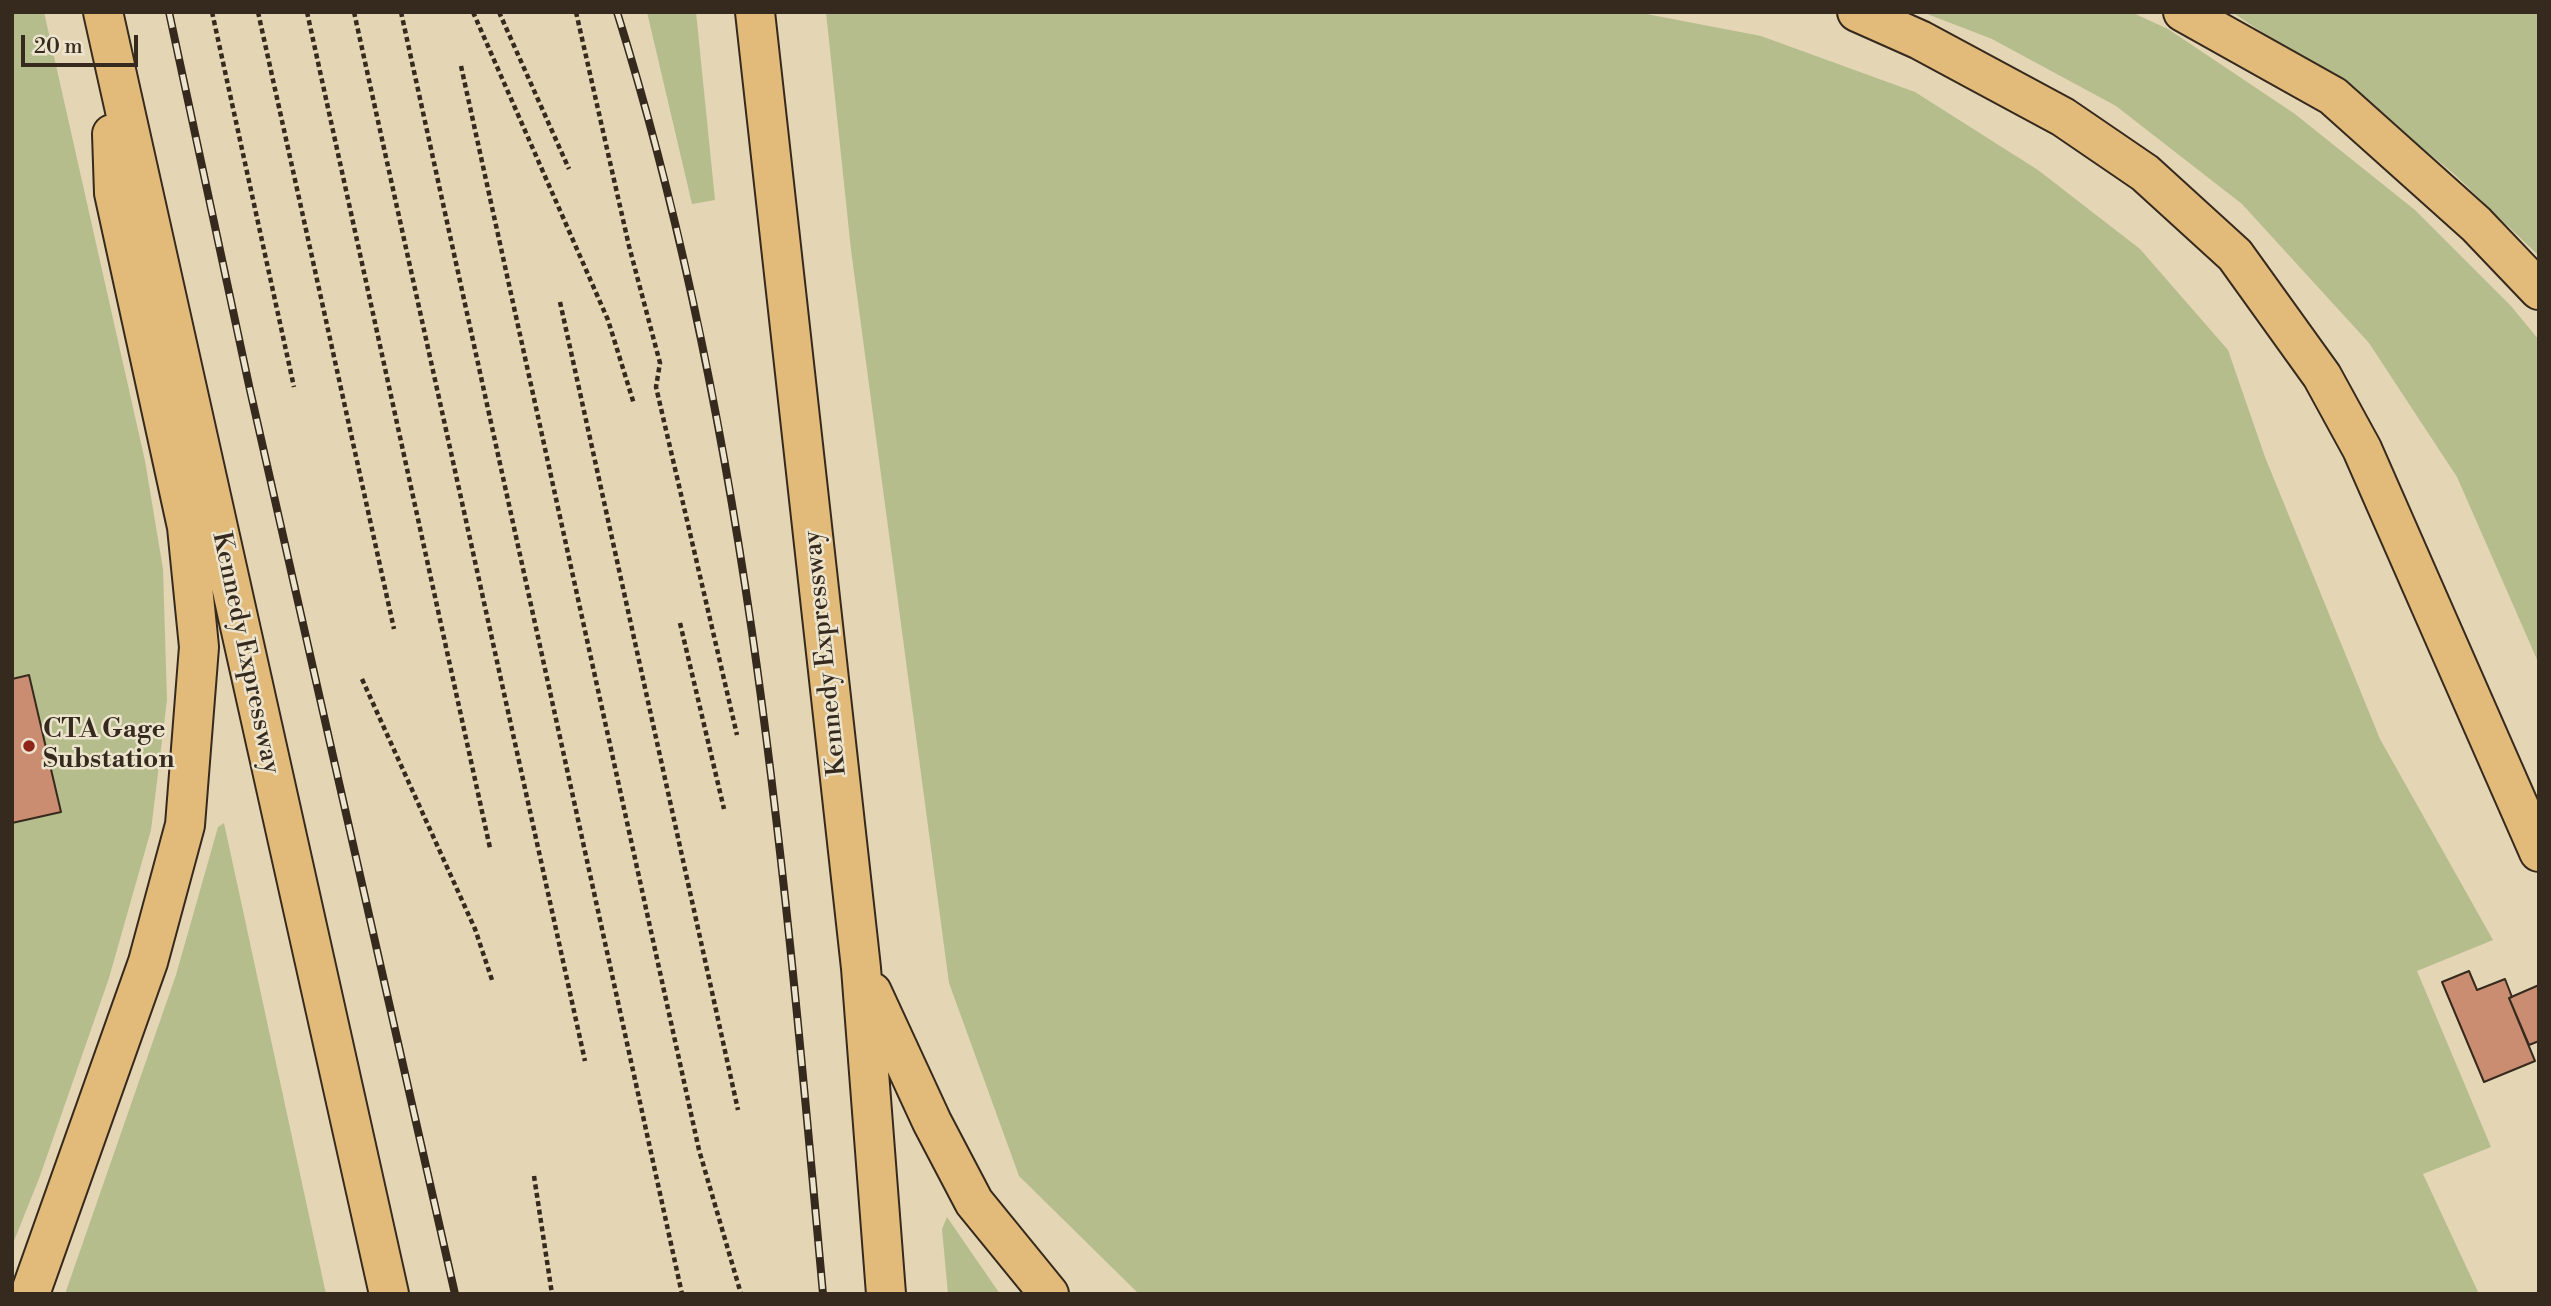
<!DOCTYPE html>
<html>
<head>
<meta charset="utf-8">
<style>
	body { margin:0 }
	#map { position:relative; width:2551px; height:1306px; overflow:hidden; background:#e4d5b4; font-family:"Libre Bodoni",serif }
	canvas { display:block }
	.frame { position:absolute; inset:0; border:14px solid #352a1d; pointer-events:none }
	.scale { position:absolute; left:21px; top:35px; width:117px; height:32px; box-sizing:border-box; border:4px solid #352a1d; border-top:0; padding-left:9px; font-size:21px; line-height:24px; white-space:nowrap; color:#352a1d; -webkit-text-stroke:5px #ede4ce; paint-order:stroke }
</style>
</head>
<body>
<div id="map">
<canvas width="2551" height="1306"></canvas>
<div class="frame"></div>
<div class="scale">20 m</div>
</div>
<script>
const ctx = document.querySelector('canvas').getContext('2d');
ctx.lineJoin = 'round';
function fill(path, color) {
  ctx.fillStyle = color;
  ctx.fill(path, 'evenodd');
}
function trace(path, color, width, dash) {
  ctx.strokeStyle = color;
  ctx.lineWidth = width;
  ctx.lineCap = dash ? 'butt' : 'round';
  ctx.setLineDash(dash || []);
  ctx.stroke(path);
}
function label(font, color, halo, rows, align = 'center') {
  ctx.font = font + ' "Libre Bodoni",serif';
  ctx.lineWidth = 5;
  ctx.setLineDash([]);
  ctx.textBaseline = 'middle';
  ctx.strokeStyle = halo;
  ctx.fillStyle = color;
  for (const [text, x, y, turn = 0] of rows) {
    ctx.save();
    ctx.translate(x, y);
    ctx.rotate((+turn || 0) * Math.PI / 180);
    ctx.textAlign = isNaN(turn) ? turn : align;
    if (halo) ctx.strokeText(text, 0, 0);
    ctx.fillText(text, 0, 0);
    ctx.restore();
  }
}
fill(new Path2D(`
	M12,12H44L145,461L163,569L167,700L151,830L109,978L40,1176L12,1246V823L61,811L29,676L12,679Z
	M647,12H696L715,200L692,204Z
	M826,12H1636L1761,36L1915,92L2038,170L2140,249L2228,350L2265,457L2380,739L2493,940L2417,971L2491,1147L2423,1174L2479,1294H1139L1019,1176L949,983L851,250Z
	M1922,12H2131L2168,29L2295,114L2415,210L2511,306L2539,340V664L2457,477L2369,343L2242,204L2116,106L1992,39Z
	M2232,12H2539V256L2454,174L2374,108Z
	M224,823L326,1294H65L176,975L218,827Z
	M947,1217L1000,1294H948L942,1229Z`), '#b5bd8c');
const building = new Path2D(`
	M29,675L61,812L12,823V679Z
	M2469,971L2477,990L2505,979L2512,997L2509,998L2535,1061L2484,1082L2442,982Z
	M2539,985V1041L2529,1045L2509,998Z`);
fill(building, '#cb8d72');
trace(building, '#352a1d', 2);
const highway = new Path2D(`
	M103,12L389,1294
	M755,12L861,968L886,1294
	M1857,12L1920,40L2063,117L2145,173L2235,255L2322,376L2362,449L2539,852
	M2183,12L2333,96L2476,224L2539,290
	M872,992L932,1122L974,1202L1049,1294
	M30,1294L148,962L185,825L199,647L187,527L114,193L112,134`);
trace(highway, '#352a1d', 42);
trace(new Path2D(`
	M212,12L294,387
	M258,12L394,629
	M307,12L490,848
	M354,12L585,1061
	M401,12L682,1294
	M473,12L608,320L634,404
	M499,12L569,169
	M576,12L629,246L660,363L656,387L737,735
	M461,66L699,1150L741,1294
	M560,302L738,1110
	M680,623L724,809
	M362,679L475,929L492,980
	M534,1176L552,1294`), '#352a1d', 4.5, [5, 3.5]);
trace(highway, '#e2ba7a', 38);
const rail = new Path2D(`
	M169,12L250,390L455,1294
	M617,12C747,427 784,863 823,1294`);
trace(rail, '#352a1d', 8);
trace(rail, '#ede4ce', 5, [16]);
for (const [x, y, r, color] of [
	[29,746,7,"#8f2418"]
]) {
  const dot = new Path2D();
  dot.arc(x, y, r, 0, 2 * Math.PI);
  ctx.fillStyle = color;
  ctx.fill(dot);
  trace(dot, '#ede4ce', 2.5);
}
label('26px', '#352a1d', '#ede4ce', [
	["Kennedy Expressway",245,653,78],
	["Kennedy Expressway",826,653,-96]
]);
label('bold 26px', '#352a1d', '#ede4ce', [
	["CTA Gage",43,731],
	["Substation",43,761]
], 'left');
</script>
</body>
</html>
